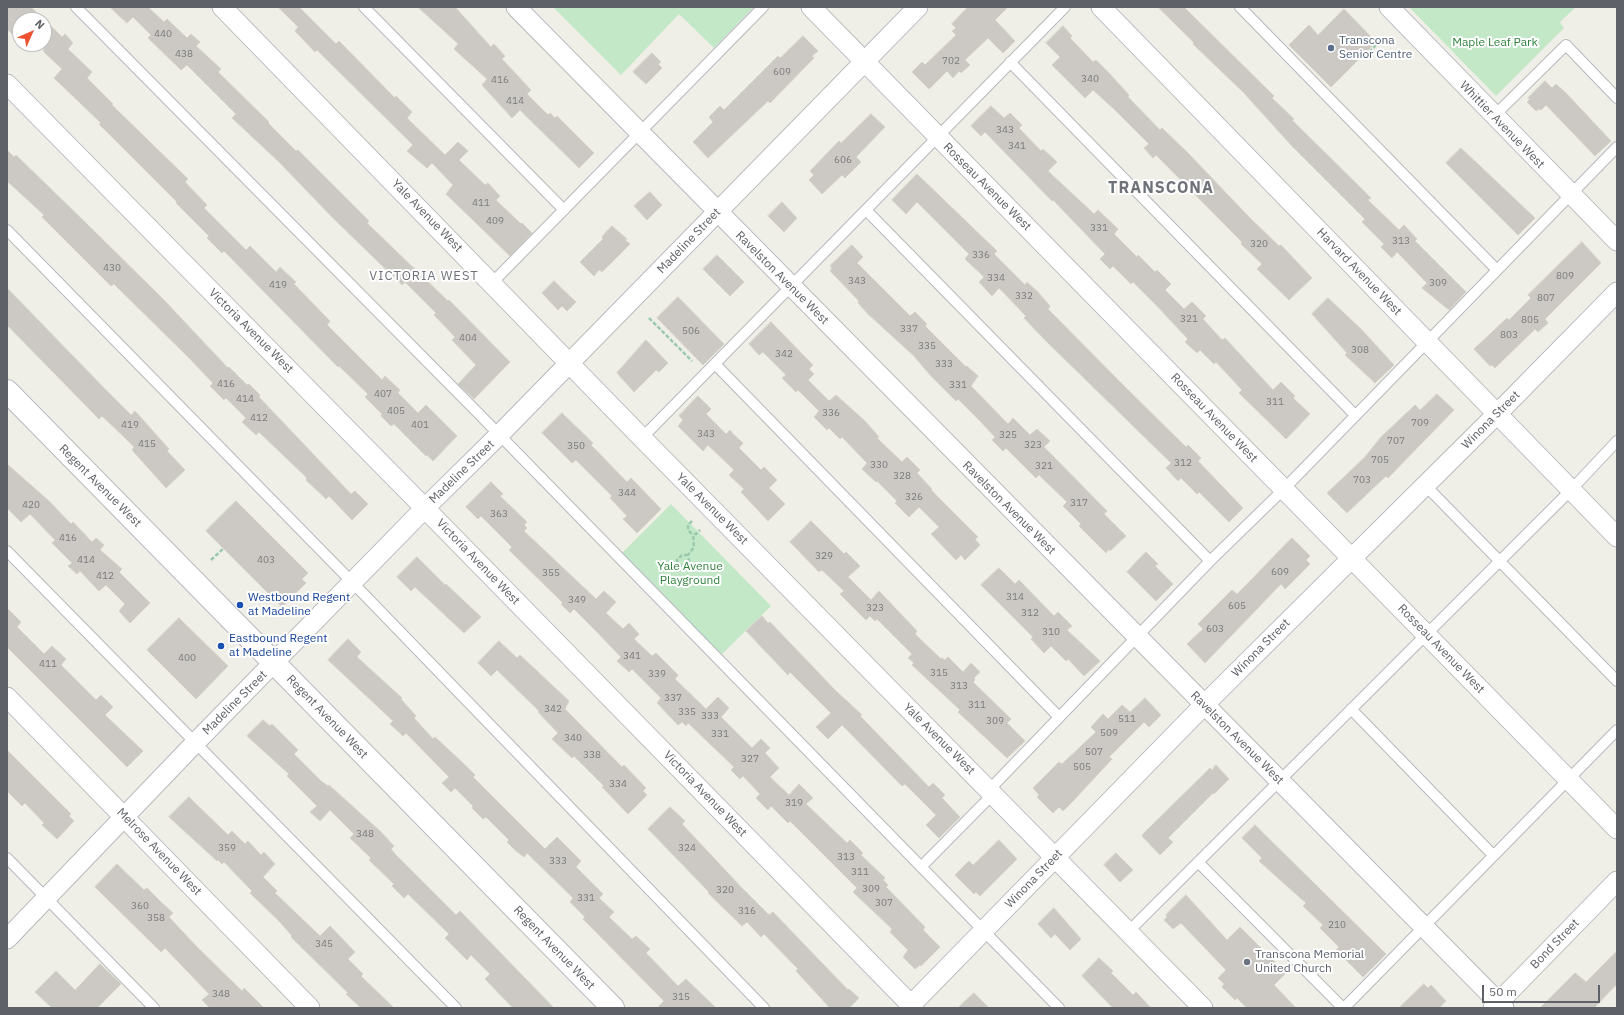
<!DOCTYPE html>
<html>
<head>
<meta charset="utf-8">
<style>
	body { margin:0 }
	#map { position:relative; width:1624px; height:1015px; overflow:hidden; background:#f0efe7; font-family:"IBM Plex Sans",sans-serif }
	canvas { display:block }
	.frame { position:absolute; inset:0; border:8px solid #5e6167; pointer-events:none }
	.north { position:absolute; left:12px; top:12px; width:40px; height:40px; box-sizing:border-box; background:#fff; border:1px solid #bfc0c2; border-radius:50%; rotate:45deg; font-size:11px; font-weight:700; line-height:16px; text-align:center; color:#5e6167 }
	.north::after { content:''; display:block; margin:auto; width:14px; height:18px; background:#ed5330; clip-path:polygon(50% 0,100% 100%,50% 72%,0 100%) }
	.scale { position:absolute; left:1482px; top:985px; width:118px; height:18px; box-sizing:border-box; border:2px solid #5e6167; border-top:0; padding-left:5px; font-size:12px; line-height:14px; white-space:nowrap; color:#5e6167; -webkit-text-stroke:3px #fff; paint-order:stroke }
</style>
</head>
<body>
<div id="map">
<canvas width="1624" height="1015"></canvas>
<div class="frame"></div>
<div class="north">N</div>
<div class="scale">50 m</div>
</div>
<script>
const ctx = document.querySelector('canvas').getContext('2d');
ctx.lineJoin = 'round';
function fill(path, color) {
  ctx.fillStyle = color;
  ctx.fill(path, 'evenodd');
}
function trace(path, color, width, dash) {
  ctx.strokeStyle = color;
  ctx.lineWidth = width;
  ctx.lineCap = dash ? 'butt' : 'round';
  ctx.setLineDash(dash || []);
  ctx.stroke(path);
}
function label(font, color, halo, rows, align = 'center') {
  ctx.font = font + ' "IBM Plex Sans",sans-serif';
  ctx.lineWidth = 4;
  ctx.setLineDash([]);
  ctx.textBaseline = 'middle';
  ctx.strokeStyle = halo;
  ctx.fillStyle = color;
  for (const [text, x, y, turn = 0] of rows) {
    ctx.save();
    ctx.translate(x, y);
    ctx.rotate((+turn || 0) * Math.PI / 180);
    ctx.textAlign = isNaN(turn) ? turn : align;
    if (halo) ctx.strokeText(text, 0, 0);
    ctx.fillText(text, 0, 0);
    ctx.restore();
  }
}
fill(new Path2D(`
	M553,7H754L714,48L679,14L621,75Z
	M1409,7H1576L1560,22L1564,28L1496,96Z
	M671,504L771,606L720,656L621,554Z`), '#c3e8c7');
const building = new Path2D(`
	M7,7H31L44,20H20V29L13,35L7,29Z
	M110,7H148L164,22L167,19L187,38L191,34L200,42L196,46L221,69L218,72L269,122L268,123L296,151L298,150L369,221L367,223L448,301L449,300L510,362L474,399L458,384L476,365L452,340L455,337L434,315L436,313L405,282L402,285L333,218L278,161L232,118L236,114L187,65L181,70L148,38L151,35L133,17L127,23Z
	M278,7H299L336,44L339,41L395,98L396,96L412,112L407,118L445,155L458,142L468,151L459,160L485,185L488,183L500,196L496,200L521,224L522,223L532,233L510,256L446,194L453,185L432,163L427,168L407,151L413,145L317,50L315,52L295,31L298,27Z
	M418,7H455L491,47L494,44L505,56L502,59L531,90L527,94L548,115L550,113L555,118L557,116L594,153L579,168L520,110L512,118L482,85L487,79L454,49L458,44Z
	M968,7H1008L995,20L1015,41L1003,53L988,38L965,60L970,65L961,73L959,71L953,78L947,71L929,89L912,72L922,62L925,65L956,35L952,31L956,28L952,24Z
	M1158,7H1184L1274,96L1272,98L1294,119L1292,120L1371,198L1368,200L1399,230L1404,225L1417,239L1415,241L1466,292L1449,310L1422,288L1427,283L1397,252L1392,258L1381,247L1384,244L1362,222L1365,219L1291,145L1243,92L1193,44L1194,43Z
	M1344,9L1376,42L1331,87L1289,45L1309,25L1318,35Z
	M44,19L62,37L65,34L73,43L68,49L92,72L87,78L113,104L112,105L188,179L185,182L207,205L204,208L246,250L250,246L276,272L280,267L296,282L294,284L330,321L327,325L382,380L385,376L400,390L398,393L418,413L426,405L457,436L433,461L427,455L426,456L394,424L391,426L381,416L382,414L365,397L368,394L339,366L338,367L224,251L222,253L207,238L209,236L176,203L177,202L99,124L101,123L54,78L62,69L44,52Z
	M1063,26L1072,36L1070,38L1093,62L1096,60L1109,73L1129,95L1128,97L1160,130L1162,128L1188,153L1249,217L1279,246L1281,245L1312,278L1289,300L1257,269L1262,264L1241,244L1242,242L1156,155L1153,158L1144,148L1149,144L1115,110L1093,90L1085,98L1052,65L1060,57L1046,43Z
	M803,36L818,51L812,56L814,58L770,103L768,101L708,158L693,142L713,122L709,117L720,106L724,110L778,56L780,58Z
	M652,53L661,62L658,64L662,68L646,84L633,72Z
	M1545,81L1552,88L1556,84L1566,93L1611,141L1595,156L1546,105L1541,110L1539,109L1536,111L1527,102L1530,99L1528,98Z
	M991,106L1004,118L1010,113L1022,125L1019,128L1041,151L1043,149L1057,162L1048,171L1094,214L1098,210L1118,229L1114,234L1137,257L1138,255L1155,272L1157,270L1171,284L1165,290L1184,309L1192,302L1206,316L1203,319L1222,340L1225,338L1273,390L1281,382L1295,396L1293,398L1310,414L1286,439L1239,393L1242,390L1216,362L1214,364L1200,350L1197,353L1185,342L1188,339L1155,304L1133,282L1131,284L1113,266L1110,269L1100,259L1105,254L1053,200L1052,201L985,132L981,136L971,126Z
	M871,114L885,127L856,157L861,162L845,178L842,175L822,194L809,180L814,175L810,171L839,141L841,143Z
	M1461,148L1535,218L1518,235L1446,163Z
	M7,150L14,157L16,155L87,224L163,299L228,368L229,367L247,385L249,384L260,395L259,397L351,494L355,491L368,504L352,520L329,496L326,499L306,480L307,478L259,432L256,435L242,422L246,418L226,398L224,400L210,386L213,383L188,357L114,284L111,286L42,217L44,215L7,181Z
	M917,174L997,251L994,254L1025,285L1027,282L1038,292L1050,306L1048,309L1125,387L1186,447L1188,445L1201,458L1198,461L1243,508L1229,522L1199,492L1197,494L1181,478L1178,481L1166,468L1171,463L1046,341L1024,318L1026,316L1023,313L999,288L992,296L979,282L984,277L965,259L969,254L917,202L906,214L892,200Z
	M650,192L662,205L647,220L634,206Z
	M782,202L797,218L784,232L768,216Z
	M612,226L627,239L625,240L630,244L602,272L599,270L594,276L580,262L603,239L602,237Z
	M1582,242L1601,263L1545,319L1548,323L1538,332L1535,329L1495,368L1492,365L1490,366L1474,349L1507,318L1509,320L1531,298L1528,295Z
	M852,245L863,257L857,263L910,316L915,312L927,324L925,326L966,367L967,366L978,376L971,386L1008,424L1013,418L1030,435L1037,429L1050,441L1044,447L1107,511L1104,514L1126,536L1110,551L1109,549L1106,553L1079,526L1081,524L1063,506L1067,502L1039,475L1036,478L1006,448L1003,451L992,440L995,437L978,419L958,399L956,401L930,375L914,356L868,314L858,303L859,301L830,271L832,268L830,266Z
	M717,255L744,282L730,296L703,269Z
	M554,281L576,302L567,311L562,306L558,310L542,293Z
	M7,288L105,389L131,415L135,411L169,449L167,451L185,470L166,488L132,450L134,447L125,438L102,416L99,419L7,325Z
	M678,297L724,344L703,365L657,318Z
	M1328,298L1361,329L1394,365L1375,383L1345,355L1347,353L1312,314Z
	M771,322L813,365L809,369L814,374L808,380L829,401L836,395L865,421L879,437L877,438L902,462L907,457L920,470L917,473L932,489L931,490L978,537L975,539L980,545L965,560L961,555L956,560L931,534L939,527L919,507L909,517L895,503L897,501L877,481L876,482L862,469L867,463L842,437L840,439L829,428L827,430L814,417L819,411L798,390L796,392L782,378L786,375L763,352L759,355L749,344Z
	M646,340L668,363L659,372L656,370L634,392L617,373Z
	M1437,394L1454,410L1388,478L1386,476L1347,513L1327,493L1365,457L1381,437L1415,405L1420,410Z
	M698,396L711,409L706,414L726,434L730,430L733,434L743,443L739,448L761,470L764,467L777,480L769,488L785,504L768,521L741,492L744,489L729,475L734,470L708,445L703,451L678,426L683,420L679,416Z
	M562,413L593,443L591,445L627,482L631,478L661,509L637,533L623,519L627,516L610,498L612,496L576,460L572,463L542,433Z
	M7,464L49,501L71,524L73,522L92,542L96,538L104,545L100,550L122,569L119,572L150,603L130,623L119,611L125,604L106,585L99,591L80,571L77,574L68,566L72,563L52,543L55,540L30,514L21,522L7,508Z
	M491,482L503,494L500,496L527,522L524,525L527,528L524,531L596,599L604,591L616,602L606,613L623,629L629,623L639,634L634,639L652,656L656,653L678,675L675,679L706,709L718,697L729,708L721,717L752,748L761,739L770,748L765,753L779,768L770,777L789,795L799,784L813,798L806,804L847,843L850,840L863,853L861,855L885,878L883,880L888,885L886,887L925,927L923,930L940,947L921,966L920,965L915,969L903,957L908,950L890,932L892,929L853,892L857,888L790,821L788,823L771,806L768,810L756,798L760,794L743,776L740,779L731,770L734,767L688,723L686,726L682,722L678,725L657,703L661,698L632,669L629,672L617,661L621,657L594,629L574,609L570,613L561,604L563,603L509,550L512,547L481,516L478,519L466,507Z
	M236,501L308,573L302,579L306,583L282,607L206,531Z
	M811,521L844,554L846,552L860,566L848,577L871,600L879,591L917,631L915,634L941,659L942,658L945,660L948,657L963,672L971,663L980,672L974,678L975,680L973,682L1011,719L1007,723L1025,741L1007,758L958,712L960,710L912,665L914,663L908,658L912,654L877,619L875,621L870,616L866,620L840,594L844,591L822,570L819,572L790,542Z
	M1292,538L1310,556L1306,560L1310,564L1285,589L1281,584L1205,663L1187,644L1203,629L1198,624L1232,590L1237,594Z
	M1146,552L1158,564L1155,566L1173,584L1156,601L1127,572Z
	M417,557L445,585L446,584L481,617L464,633L415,587L411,591L397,577Z
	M999,568L1015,584L1019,580L1054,616L1058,612L1072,626L1067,630L1100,661L1084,676L1068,659L1066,661L1051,646L1044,653L1031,639L1033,637L981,585Z
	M7,608L21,622L17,627L44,654L52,646L66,659L61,665L96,700L101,695L113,707L105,715L143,751L127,767L7,647Z
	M762,616L768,623L770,622L835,690L862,715L860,716L929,787L933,783L945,795L942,798L960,817L939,838L926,825L936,815L905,784L902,786L842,725L828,739L816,727L831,713L790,672L788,675L746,631Z
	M179,618L228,666L196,699L147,650Z
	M348,639L361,652L357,657L402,698L401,699L416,716L414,718L433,739L435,737L463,763L475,775L473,777L545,849L557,837L581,861L576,867L603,894L599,898L614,912L609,917L632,939L636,936L650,949L646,953L678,986L686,979L716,1008H657L664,1001L583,919L585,917L570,902L573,898L527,853L524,857L516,851L507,842L509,840L486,817L483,819L472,808L473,806L455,788L451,792L442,783L449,777L406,733L403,736L390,724L393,721L328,660Z
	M499,641L517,658L520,655L569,701L565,709L622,767L624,765L646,788L643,791L647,795L628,814L602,787L604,786L574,756L572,758L552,739L558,733L538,712L539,711L497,670L491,676L478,663Z
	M1145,698L1161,715L1149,727L1144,722L1109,757L1112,759L1074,800L1063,811L1059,807L1053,813L1037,797L1039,795L1033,788L1059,762L1062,764L1096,732L1091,727L1103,714L1108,719L1122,705L1130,712Z
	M263,720L270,726L272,724L298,750L294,754L321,781L328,786L329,785L380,831L394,846L391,849L395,854L456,915L460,911L554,1008H513L485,979L490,974L471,955L467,960L445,938L449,934L408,894L404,898L392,886L394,884L369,860L371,858L350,838L354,834L330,810L320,821L310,812L317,806L287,776L289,774L247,736Z
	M7,750L71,814L69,816L74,821L57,839L42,825L44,823L25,803L22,806L7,791Z
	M1216,765L1229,779L1214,794L1213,793L1168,838L1173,842L1160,855L1142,836L1144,833L1210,768L1212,770Z
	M189,797L228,835L232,831L245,844L248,841L261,855L264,852L275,864L263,877L277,891L275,893L320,936L330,926L355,952L348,959L363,974L361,976L394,1008H361L346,994L348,993L291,937L292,936L279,921L250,893L252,891L224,862L222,864L218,860L217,861L169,817Z
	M670,807L685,821L682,824L741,887L769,915L773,912L848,990L849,989L859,998L849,1008H830L796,971L798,969L764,934L761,937L747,922L742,926L708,893L709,892L648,829Z
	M1255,825L1386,954L1363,977L1336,950L1339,947L1320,928L1323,925L1303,906L1306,903L1259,861L1262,858L1242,838Z
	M999,840L1017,859L980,896L976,892L974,894L955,875L969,861L973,865Z
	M1116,853L1133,870L1120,882L1104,865Z
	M117,864L144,890L147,888L161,902L173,913L169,917L196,946L242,991L244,988L264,1008H210L202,1000L209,994L165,948L161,952L95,887Z
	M1186,895L1227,940L1240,927L1286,973L1274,985L1296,1008H1247L1237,998L1235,1000L1222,987L1224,984L1218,978L1226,970L1181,923L1173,929L1164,920L1167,917L1166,915Z
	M1054,908L1081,939L1070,950L1055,934L1051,938L1038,924Z
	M1617,951V984L1594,1008H1540L1575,973L1586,982Z
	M1099,958L1113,971L1111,973L1133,995L1136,992L1151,1008H1113L1082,976Z
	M100,964L121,984L97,1008H52L35,992L56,971L75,990Z
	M1424,984L1428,988L1431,985L1446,1001L1439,1008H1399Z
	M974,993L989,1008H958Z`);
fill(building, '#ccc9c4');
trace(building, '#d5d2c5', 1);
const service = new Path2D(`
	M76,7L480,415L1059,1008
	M364,7L564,210
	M1240,7L1497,270
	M1010,62L1355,415
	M1494,116L1566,45L1617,98
	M866,210L1210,561
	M7,230L353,583L764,1008
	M492,283L763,7
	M716,365L1059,717
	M642,438L1065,7
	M1425,485L1617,681
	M7,551L456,1008
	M1351,709L1493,855
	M989,790L1210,561L1284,489L1617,147
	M7,858L154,1008
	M1198,862L1343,1008
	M921,867L993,794
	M1129,931L1571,490L1617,441
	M1344,1008L1617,730`);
const minor = new Path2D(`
	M222,7L642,438L1203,1008
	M516,7L1504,1008
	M811,7L1617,829
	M1101,7L1617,537
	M1389,7L1617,241
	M7,84L407,490L914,1008
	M7,697L310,1008
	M7,939L195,743L425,508L499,435L918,7
	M908,1008L1204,705L1498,413L1617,292
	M1493,1008L1617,881`);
const secondary = new Path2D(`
	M7,391L613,1008`);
trace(service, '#b7b8bd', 12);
trace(minor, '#b7b8bd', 21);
trace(secondary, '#b8bac0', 24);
trace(new Path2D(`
	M1369,52L1385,36
	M649,318L692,361
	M692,521L688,525V530L691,533L696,534L700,530
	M688,555H682L677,560L678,565L683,566L689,561L688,555L694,547L693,534
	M211,560L224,548`), '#9cc9ae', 2.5, [4, 2]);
trace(service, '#fff', 10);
trace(minor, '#fff', 19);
trace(secondary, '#fff', 22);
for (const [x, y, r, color] of [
	[1331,48,4,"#5c6f8a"],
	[240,605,4,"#1a4fb4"],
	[221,646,4,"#1a4fb4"],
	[1247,962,4,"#6b7280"]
]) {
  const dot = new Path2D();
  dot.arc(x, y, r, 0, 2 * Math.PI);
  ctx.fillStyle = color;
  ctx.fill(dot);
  trace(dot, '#fff', 1.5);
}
label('10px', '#7a7b7e', null, [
	["440",163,34],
	["438",184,54],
	["702",951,61],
	["609",782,72],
	["340",1090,79],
	["416",500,80],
	["414",515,101],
	["343",1005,130],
	["341",1017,146],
	["606",843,160],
	["411",481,203],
	["409",495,221],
	["331",1099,228],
	["313",1401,241],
	["320",1259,244],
	["336",981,255],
	["430",112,268],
	["809",1565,276],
	["334",996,278],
	["343",857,281],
	["309",1438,283],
	["419",278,285],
	["332",1024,296],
	["807",1546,298],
	["321",1189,319],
	["805",1530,320],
	["337",909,329],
	["506",691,331],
	["803",1509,335],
	["404",468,338],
	["335",927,346],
	["308",1360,350],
	["342",784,354],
	["333",944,364],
	["416",226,384],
	["331",958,385],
	["407",383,394],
	["414",245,399],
	["311",1275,402],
	["405",396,411],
	["336",831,413],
	["412",259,418],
	["709",1420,423],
	["419",130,425],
	["401",420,425],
	["343",706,434],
	["325",1008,435],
	["707",1396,441],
	["415",147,444],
	["323",1033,445],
	["350",576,446],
	["705",1380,460],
	["312",1183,463],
	["330",879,465],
	["321",1044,466],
	["328",902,476],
	["703",1362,480],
	["344",627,493],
	["326",914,497],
	["317",1079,503],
	["420",31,505],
	["363",499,514],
	["416",68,538],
	["329",824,556],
	["414",86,560],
	["403",266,560],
	["609",1280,572],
	["355",551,573],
	["412",105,576],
	["314",1015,597],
	["349",577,600],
	["605",1237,606],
	["323",875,608],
	["312",1030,613],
	["603",1215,629],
	["310",1051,632],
	["341",632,656],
	["400",187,658],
	["411",48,664],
	["315",939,673],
	["339",657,674],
	["313",959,686],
	["337",673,698],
	["311",977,705],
	["342",553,709],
	["335",687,712],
	["333",710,716],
	["511",1127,719],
	["309",995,721],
	["509",1109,733],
	["331",720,734],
	["340",573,738],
	["507",1094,752],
	["338",592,755],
	["327",750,759],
	["505",1082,767],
	["334",618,784],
	["319",794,803],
	["348",365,834],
	["359",227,848],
	["324",687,848],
	["313",846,857],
	["333",558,861],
	["311",860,872],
	["309",871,889],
	["320",725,890],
	["331",586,898],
	["307",884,903],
	["360",140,906],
	["316",747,911],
	["358",156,918],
	["210",1337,925],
	["345",324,944],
	["348",221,994],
	["315",681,997]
]);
label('12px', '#4e5e75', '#fff', [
	["Transcona",1339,41],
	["Senior Centre",1339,55]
], 'left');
label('12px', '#32823e', '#fff', [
	["Maple Leaf Park",1495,43],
	["Yale Avenue",690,567],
	["Playground",690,581]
]);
label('12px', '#5e6167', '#fff', [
	["Whittier Avenue West",1502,125,46],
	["Rosseau Avenue West",987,187,45],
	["Yale Avenue West",427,216,46],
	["Madeline Street",689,241,-46],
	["Harvard Avenue West",1359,272,46],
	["Ravelston Avenue West",782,278,45],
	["Victoria Avenue West",251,331,45],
	["Rosseau Avenue West",1214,418,46],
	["Winona Street",1491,420,-45],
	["Madeline Street",462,472,-44],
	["Regent Avenue West",100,486,45],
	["Ravelston Avenue West",1009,508,45],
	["Yale Avenue West",712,509,45],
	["Victoria Avenue West",478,562,46],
	["Winona Street",1261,648,-45],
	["Rosseau Avenue West",1441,649,46],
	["Madeline Street",235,703,-45],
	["Regent Avenue West",327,717,46],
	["Ravelston Avenue West",1237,738,45],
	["Yale Avenue West",939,739,45],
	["Victoria Avenue West",705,794,46],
	["Melrose Avenue West",159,852,46],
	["Winona Street",1034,879,-46],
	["Bond Street",1555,944,-46],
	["Regent Avenue West",554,948,46]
]);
label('12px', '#164399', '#fff', [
	["Westbound Regent",248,598],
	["at Madeline",248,612],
	["Eastbound Regent",229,639],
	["at Madeline",229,653]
], 'left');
label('12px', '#5b616d', '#fff', [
	["Transcona Memorial",1255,955],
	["United Church",1255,969]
], 'left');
ctx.letterSpacing = '1px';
label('13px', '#6f7379', '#fff', [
	["VICTORIA WEST",424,276]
]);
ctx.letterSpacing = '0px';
ctx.letterSpacing = '1px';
label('bold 16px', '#6f7379', '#fff', [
	["TRANSCONA",1161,188]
]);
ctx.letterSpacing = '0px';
</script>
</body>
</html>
